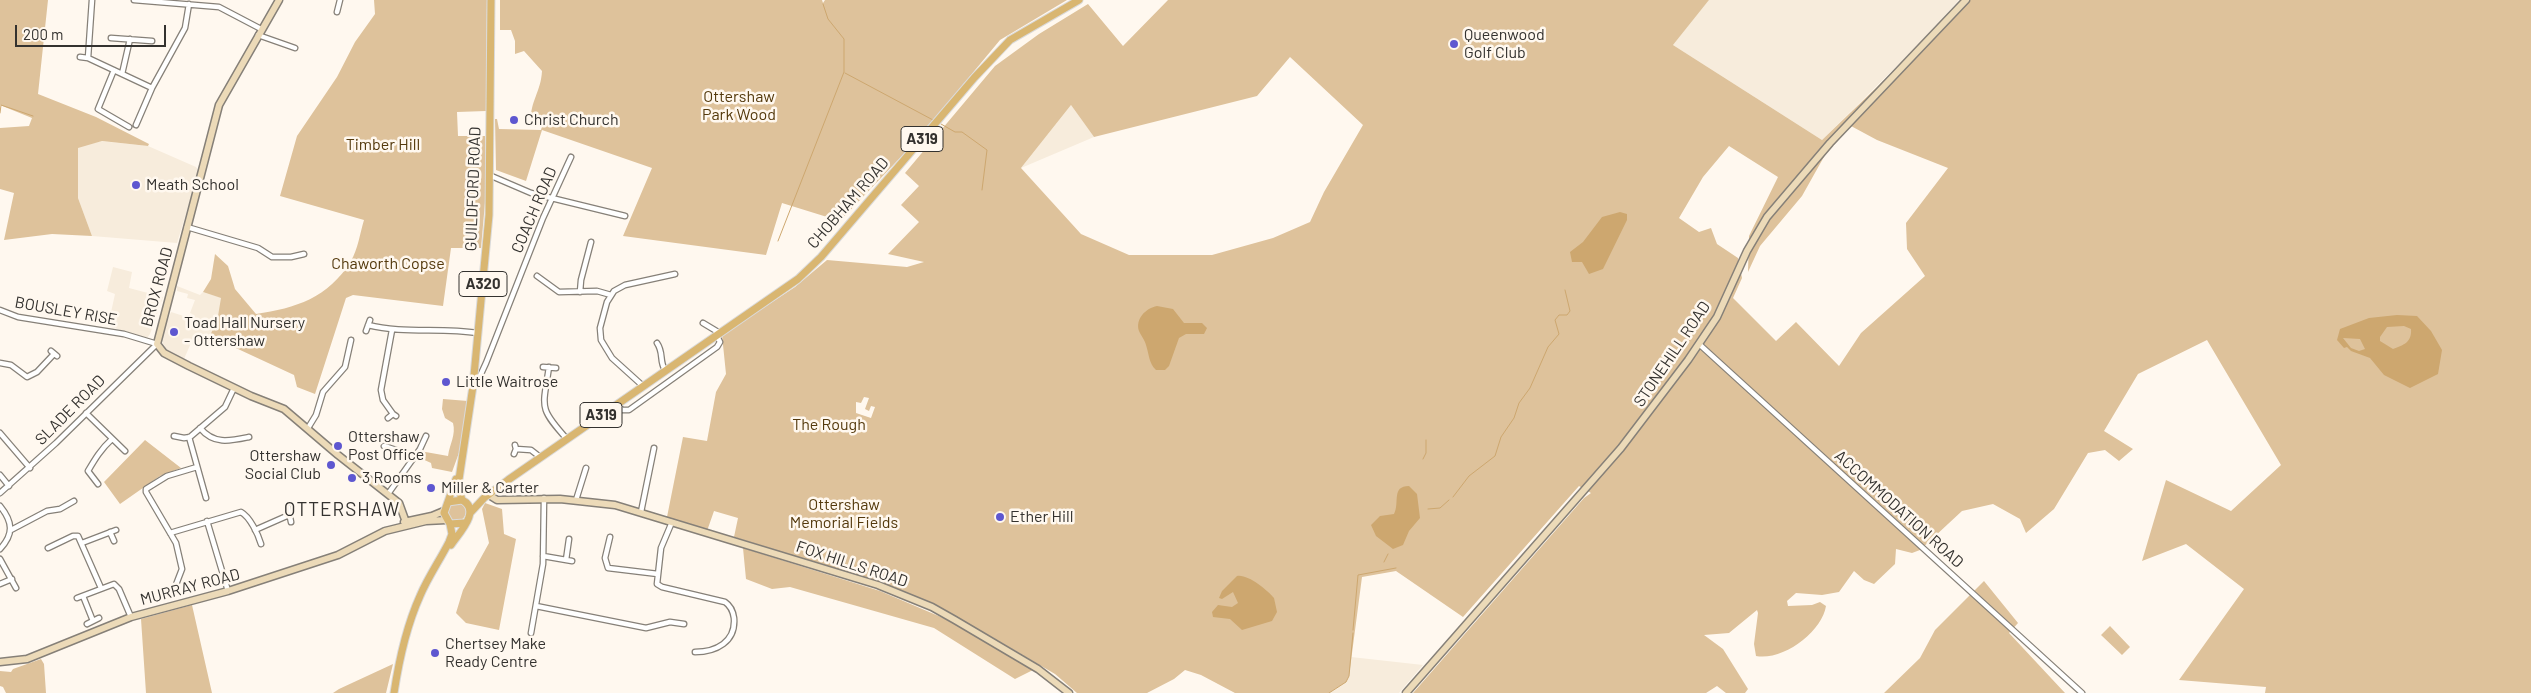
<!DOCTYPE html>
<html>
<head>
<meta charset="utf-8">
<style>
	body { margin:0 }
	#map { position:relative; width:2531px; height:693px; overflow:hidden; background:#fff8ef; font-family:Barlow,sans-serif }
	canvas { display:block }
	.scale { position:absolute; left:15px; top:25px; width:151px; height:22px; box-sizing:border-box; border:2px solid #34322f; border-top:0; padding-left:6px; font-size:15px; line-height:18px; white-space:nowrap; color:#34322f; -webkit-text-stroke:4px #fff8ef; paint-order:stroke }
</style>
</head>
<body>
<div id="map">
<canvas width="2531" height="693"></canvas>
<div class="scale">200 m</div>
</div>
<script>
const ctx = document.querySelector('canvas').getContext('2d');
ctx.lineJoin = 'round';
function fill(path, color) {
  ctx.fillStyle = color;
  ctx.fill(path, 'evenodd');
}
function trace(path, color, width, dash) {
  ctx.strokeStyle = color;
  ctx.lineWidth = width;
  ctx.lineCap = dash ? 'butt' : 'round';
  ctx.setLineDash(dash || []);
  ctx.stroke(path);
}
function label(font, color, halo, rows, align = 'center') {
  ctx.font = font + ' Barlow,sans-serif';
  ctx.lineWidth = 5;
  ctx.setLineDash([]);
  ctx.textBaseline = 'middle';
  ctx.strokeStyle = halo;
  ctx.fillStyle = color;
  for (const [text, x, y, turn = 0] of rows) {
    ctx.save();
    ctx.translate(x, y);
    ctx.rotate((+turn || 0) * Math.PI / 180);
    ctx.textAlign = isNaN(turn) ? turn : align;
    if (halo) ctx.strokeText(text, 0, 0);
    ctx.fillText(text, 0, 0);
    ctx.restore();
  }
}
fill(new Path2D(`
	M1709,0H1959L1916,47L1822,140L1673,45Z
	M1071,105L1094,137L1021,168Z
	M101,141L148,146L196,167L199,171L177,243L92,236L78,198V147Z
	M113,267L132,272L129,288L163,297L150,334L147,338L108,326L115,294L107,291Z
	M177,286L200,295L203,292L222,298L218,316L210,336L204,334L198,346L191,343L184,359L167,350L163,344L162,335L171,312L190,318L192,314L190,313L195,300L187,298L188,294L177,291Z
	M1351,657L1423,665L1399,693H1329L1346,682L1349,676Z`), '#f7ecdc');
fill(new Path2D(`
	M0,0H48L38,94L96,117L149,144L148,146L102,141L78,148V198L92,236L52,234L4,240L14,193L0,189V128L29,126L32,118L0,105Z
	M374,0H487L486,111L457,112L458,136H485L486,191L481,248H451L443,306L353,295L346,298L315,394L297,387L294,375L210,336L218,316L221,298L203,292L211,279L215,254L228,266L235,289L256,314C296,308 328,298 351,261C358,249 360,233 364,220L280,196L297,136L337,77L355,42L375,14Z
	M500,0H822L823,3L825,0H1067L1000,40L917,140L840,221L782,203L766,255L623,236L652,168L542,130L526,181L496,170L495,119H497L499,129L541,130L543,122L531,121C530,101 541,92 542,71L524,51L515,54V41L511,30H500Z
	M1168,0H1709L1673,45L1822,140L1967,0H2531V693H2265L2266,687L2179,680L2244,589L2186,544L2142,561L2166,480L2231,511L2281,465L2207,340L2138,374L2104,431L2133,449L2119,461L2105,450L2088,453L2054,509L2026,533L2020,519L1993,504L1962,511L1920,550L1912,553L1896,549L1895,564L1874,584L1864,580L1854,571L1839,592L1822,595L1796,593L1787,601L1788,606L1812,605L1820,602L1826,606C1822,632 1783,661 1756,656L1754,644L1758,613L1757,610L1729,633L1704,635L1723,649L1748,689L1745,693H1726L1717,686L1706,693H1413L1584,498L1591,493L1579,486L1463,617L1396,571L1362,577L1349,676L1346,682L1329,693H1235L1201,675L1185,670L1174,679L1147,693H1077L1055,674L985,633L892,586L734,537L738,518L714,511L707,531L667,517L683,437L707,441L716,392L726,374L722,335L795,287L827,260L907,267L924,262L888,254L919,222L901,205L919,186L905,173L995,66L1039,34L1088,4L1123,46ZM1290,57L1363,125L1324,192L1310,222L1273,238L1212,255H1129L1081,234L1021,168L1071,105L1094,137L1257,96ZM1851,126L1877,140L1948,168L1906,223L1907,249L1925,276L1861,333L1839,366L1796,322L1776,341L1733,298L1742,278L1738,258L1717,244L1711,228L1699,232L1679,218L1703,177L1729,146L1778,177L1749,236L1748,272L1760,246L1802,196L1825,155ZM864,397L869,398L865,409L869,411L871,406L875,407L871,418L856,413V402L861,403Z
	M443,399L468,401L460,450L452,472L432,468L431,463L418,457L420,451L448,456C450,443 456,435 453,423L445,418L442,409Z
	M145,440L181,468L160,476L120,504L104,482Z
	M485,503L502,509L504,534L516,539L499,630L466,623L456,613L463,590L489,543L482,509Z
	M448 512a9 9 0 1 1 18 0a9 9 0 1 1-18 0Z
	M743,548L880,591L948,620L1033,670L1015,679L934,628L790,587L772,589L746,579Z
	M1984,581L2018,623L2009,633L2065,693H1884L1920,658L1935,630Z
	M192,605L212,693H146L141,619Z
	M2110,626L2130,647L2122,655L2101,635Z
	M41,659L44,664L46,693H6L3,687L0,686V671L11,672L13,669Z
	M393,664L386,693H333L339,689Z`), '#dec29b');
fill(new Path2D(`
	M1620,212L1627,214V220L1603,269L1589,274L1582,262H1572L1570,252L1583,242L1602,217Z
	M1157,306L1173,309L1184,323H1202L1207,328L1204,334H1186L1179,338L1169,366L1165,370H1156C1149,364 1149,354 1146,345C1145,340 1141,336 1139,331C1135,319 1146,308 1157,306Z
	M2397,315L2417,316L2431,331L2442,350L2438,374L2410,388L2384,375L2370,358L2351,351L2347,347L2344,348L2337,340L2340,329L2369,318ZM2404,326L2411,329C2412,342 2404,345 2393,349L2380,341V337L2387,327ZM2343,338L2360,339L2365,349L2359,351L2351,348Z
	M1409,486L1417,494L1420,518L1409,531L1403,545L1393,549L1376,536L1371,525L1380,516L1394,514C1400,503 1391,486 1409,486Z
	M1237,576C1248,574 1267,590 1274,598L1277,612L1272,621L1242,630L1230,619L1213,617L1212,612L1218,605L1232,607L1238,603L1233,592L1222,599L1219,598L1222,591Z`), '#cda76f');
trace(new Path2D(`
	M845,73L933,120
	M0,113L1,105L33,116
	M941,124L955,132H962L987,150L982,190
	M778,241L844,72V39L828,19L823,4
	M1423,459L1426,453V440
	M1453,497L1469,476L1495,456L1501,437L1514,418L1519,403L1530,388L1548,347L1559,334L1555,320L1559,315H1567L1570,311L1565,290
	M1428,509L1440,508L1449,500
	M1384,562L1388,554
	M1353,630L1358,575L1396,568
	M1329,693L1346,682L1349,676L1353,633`), '#cda76f', 1);
const street = new Path2D(`
	M92,0L88,58L152,88
	M134,0L219,7L261,29
	M337,12L340,0
	M258,35L295,48
	M111,38L152,41
	M80,57L88,58
	M114,70L98,109L129,127
	M122,74L130,39
	M136,125L152,88L185,28L189,4
	M489,175L531,193L625,216
	M187,227L258,248L272,257H291L304,254
	M537,276L559,292L597,291L611,295
	M580,292L581,280L591,242
	M0,310L18,317L124,334L157,344
	M703,323L718,332
	M368,325C404,334 441,327 478,333
	M392,330L381,390L383,400L393,414
	M366,331L370,320
	M657,343C664,353 659,361 665,370
	M1699,344L2082,693
	M51,351L57,356
	M0,363L11,365L27,377L37,372L54,354
	M543,367L556,368
	M549,367C543,408 538,407 567,439
	M473,381L480,376L486,363L543,218L571,157
	M643,386L612,358L601,340L600,328L607,302L614,291L625,285L675,274
	M617,404L622,410H629L717,347L720,342L716,334
	M86,413L125,451
	M388,418L393,414L396,416
	M200,428C214,445 230,441 249,437
	M308,428L316,415L323,392L345,367L351,340
	M0,433L30,468
	M174,436L184,438L190,437L225,407L234,388
	M189,437L206,498
	M384,446L414,456
	M516,449L531,450L540,457
	M514,454L516,449L515,445
	M0,475L9,486
	M98,484L88,471C95,459 101,449 112,439
	M0,493L56,443L157,344
	M388,494L420,449L426,436
	M576,500L586,468
	M0,506C13,522 14,534 0,549
	M288,507L291,522
	M641,512L654,448
	M207,521L228,591
	M672,522L661,548L657,584L662,587L725,602C731,606 733,611 734,618C736,642 716,652 695,652
	M11,530L47,511L60,509L74,501
	M255,530L289,515
	M110,532L114,541
	M170,533L241,512C250,517 258,534 261,544
	M610,537L605,558L608,568L658,574
	M82,543L116,530
	M48,548L73,536H78L101,588
	M543,556L572,561
	M0,559L16,588
	M566,560L569,539
	M0,584L12,579
	M172,595L182,569L176,543L146,492V489L167,476L197,467
	M83,596L93,621
	M77,598L114,584L119,589L131,617
	M536,606L646,628L670,622L684,624
	M87,624L99,618
	M531,633L543,564L544,498`);
const secondary = new Path2D(`
	M279,0L219,105L157,344L164,353L189,366L251,396L284,409L338,455L399,503L407,525
	M489,495L497,500L560,499L615,505L878,585L932,607L955,620L1038,669L1069,693
	M404,522L432,516L444,511
	M0,662L27,659L131,617L228,591L338,555L385,531L426,521L446,520
	M1406,693L1621,448L1688,360L1717,317L1747,251L1767,217L1830,143L1966,0`);
const primary = new Path2D(`
	M456,479L444,513L450,524L464,523
	M462,500L458,486L473,386L489,215L491,0
	M448,502L462,500C482,510 459,533 451,545
	M470,513L484,498L508,480L798,279L821,257L974,78L1010,40L1079,0
	M394,693C399,660 406,627 420,596C428,577 440,560 449,542L452,534L450,524`);
trace(street, '#868078', 7);
trace(secondary, '#868078', 9);
trace(primary, '#dadada', 9);
trace(street, '#fff', 4.5);
trace(secondary, '#ecdab8', 6);
trace(primary, '#d9b671', 7);
for (const [x, y, r, color] of [
	[1454,44,5,"#5e57d0"],
	[514,120,5,"#5e57d0"],
	[136,185,5,"#5e57d0"],
	[174,332,5,"#5e57d0"],
	[446,382,5,"#5e57d0"],
	[338,446,5,"#5e57d0"],
	[331,465,5,"#5e57d0"],
	[352,478,5,"#5e57d0"],
	[431,488,5,"#5e57d0"],
	[1000,517,5,"#5e57d0"],
	[435,653,5,"#5e57d0"]
]) {
  const dot = new Path2D();
  dot.arc(x, y, r, 0, 2 * Math.PI);
  ctx.fillStyle = color;
  ctx.fill(dot);
  trace(dot, '#fff8ef', 2);
}
for (const [x, y, w] of [
	[922,139,42],
	[483,284,48],
	[601,415,42]
]) {
  const box = new Path2D();
  box.roundRect(x - w / 2, y - 12.5, w, 25, 4);
  ctx.fillStyle = '#fff8ef';
  ctx.fill(box);
  trace(box, '#34322f', 1);
}
label('bold 15px', '#34322f', null, [
	["A319",922,139],
	["A320",483,284],
	["A319",601,415]
]);
label('16px', '#34322f', '#fff8ef', [
	["Queenwood",1464,35],
	["Golf Club",1464,53],
	["Christ Church",524,120],
	["Meath School",146,185],
	["Toad Hall Nursery",184,323],
	["- Ottershaw",184,341],
	["Little Waitrose",456,382],
	["Ottershaw",348,437],
	["Post Office",348,455],
	["Ottershaw",321,456,"right"],
	["Social Club",321,474,"right"],
	["3 Rooms",362,478],
	["Miller & Carter",441,488],
	["Ether Hill",1010,517],
	["Chertsey Make",445,644],
	["Ready Centre",445,662]
], 'left');
label('16px', '#54390c', '#fff8ef', [
	["Ottershaw",739,97],
	["Park Wood",739,115],
	["Timber Hill",383,145],
	["Chaworth Copse",388,264],
	["The Rough",829,425],
	["Ottershaw",844,505],
	["Memorial Fields",844,523]
]);
label('16px', '#34322f', '#fff8ef', [
	["GUILDFORD ROAD",473,189,-88],
	["CHOBHAM ROAD",848,203,-49],
	["COACH ROAD",534,210,-67],
	["BROX ROAD",157,287,-75],
	["BOUSLEY RISE",66,311,10],
	["STONEHILL ROAD",1672,354,-56],
	["SLADE ROAD",70,410,-45],
	["ACCOMMODATION ROAD",1899,509,42],
	["FOX HILLS ROAD",852,564,18],
	["MURRAY ROAD",190,587,-15]
]);
ctx.letterSpacing = '1px';
label('19px', '#34322f', '#fff8ef', [
	["OTTERSHAW",342,510]
]);
ctx.letterSpacing = '0px';
</script>
</body>
</html>
